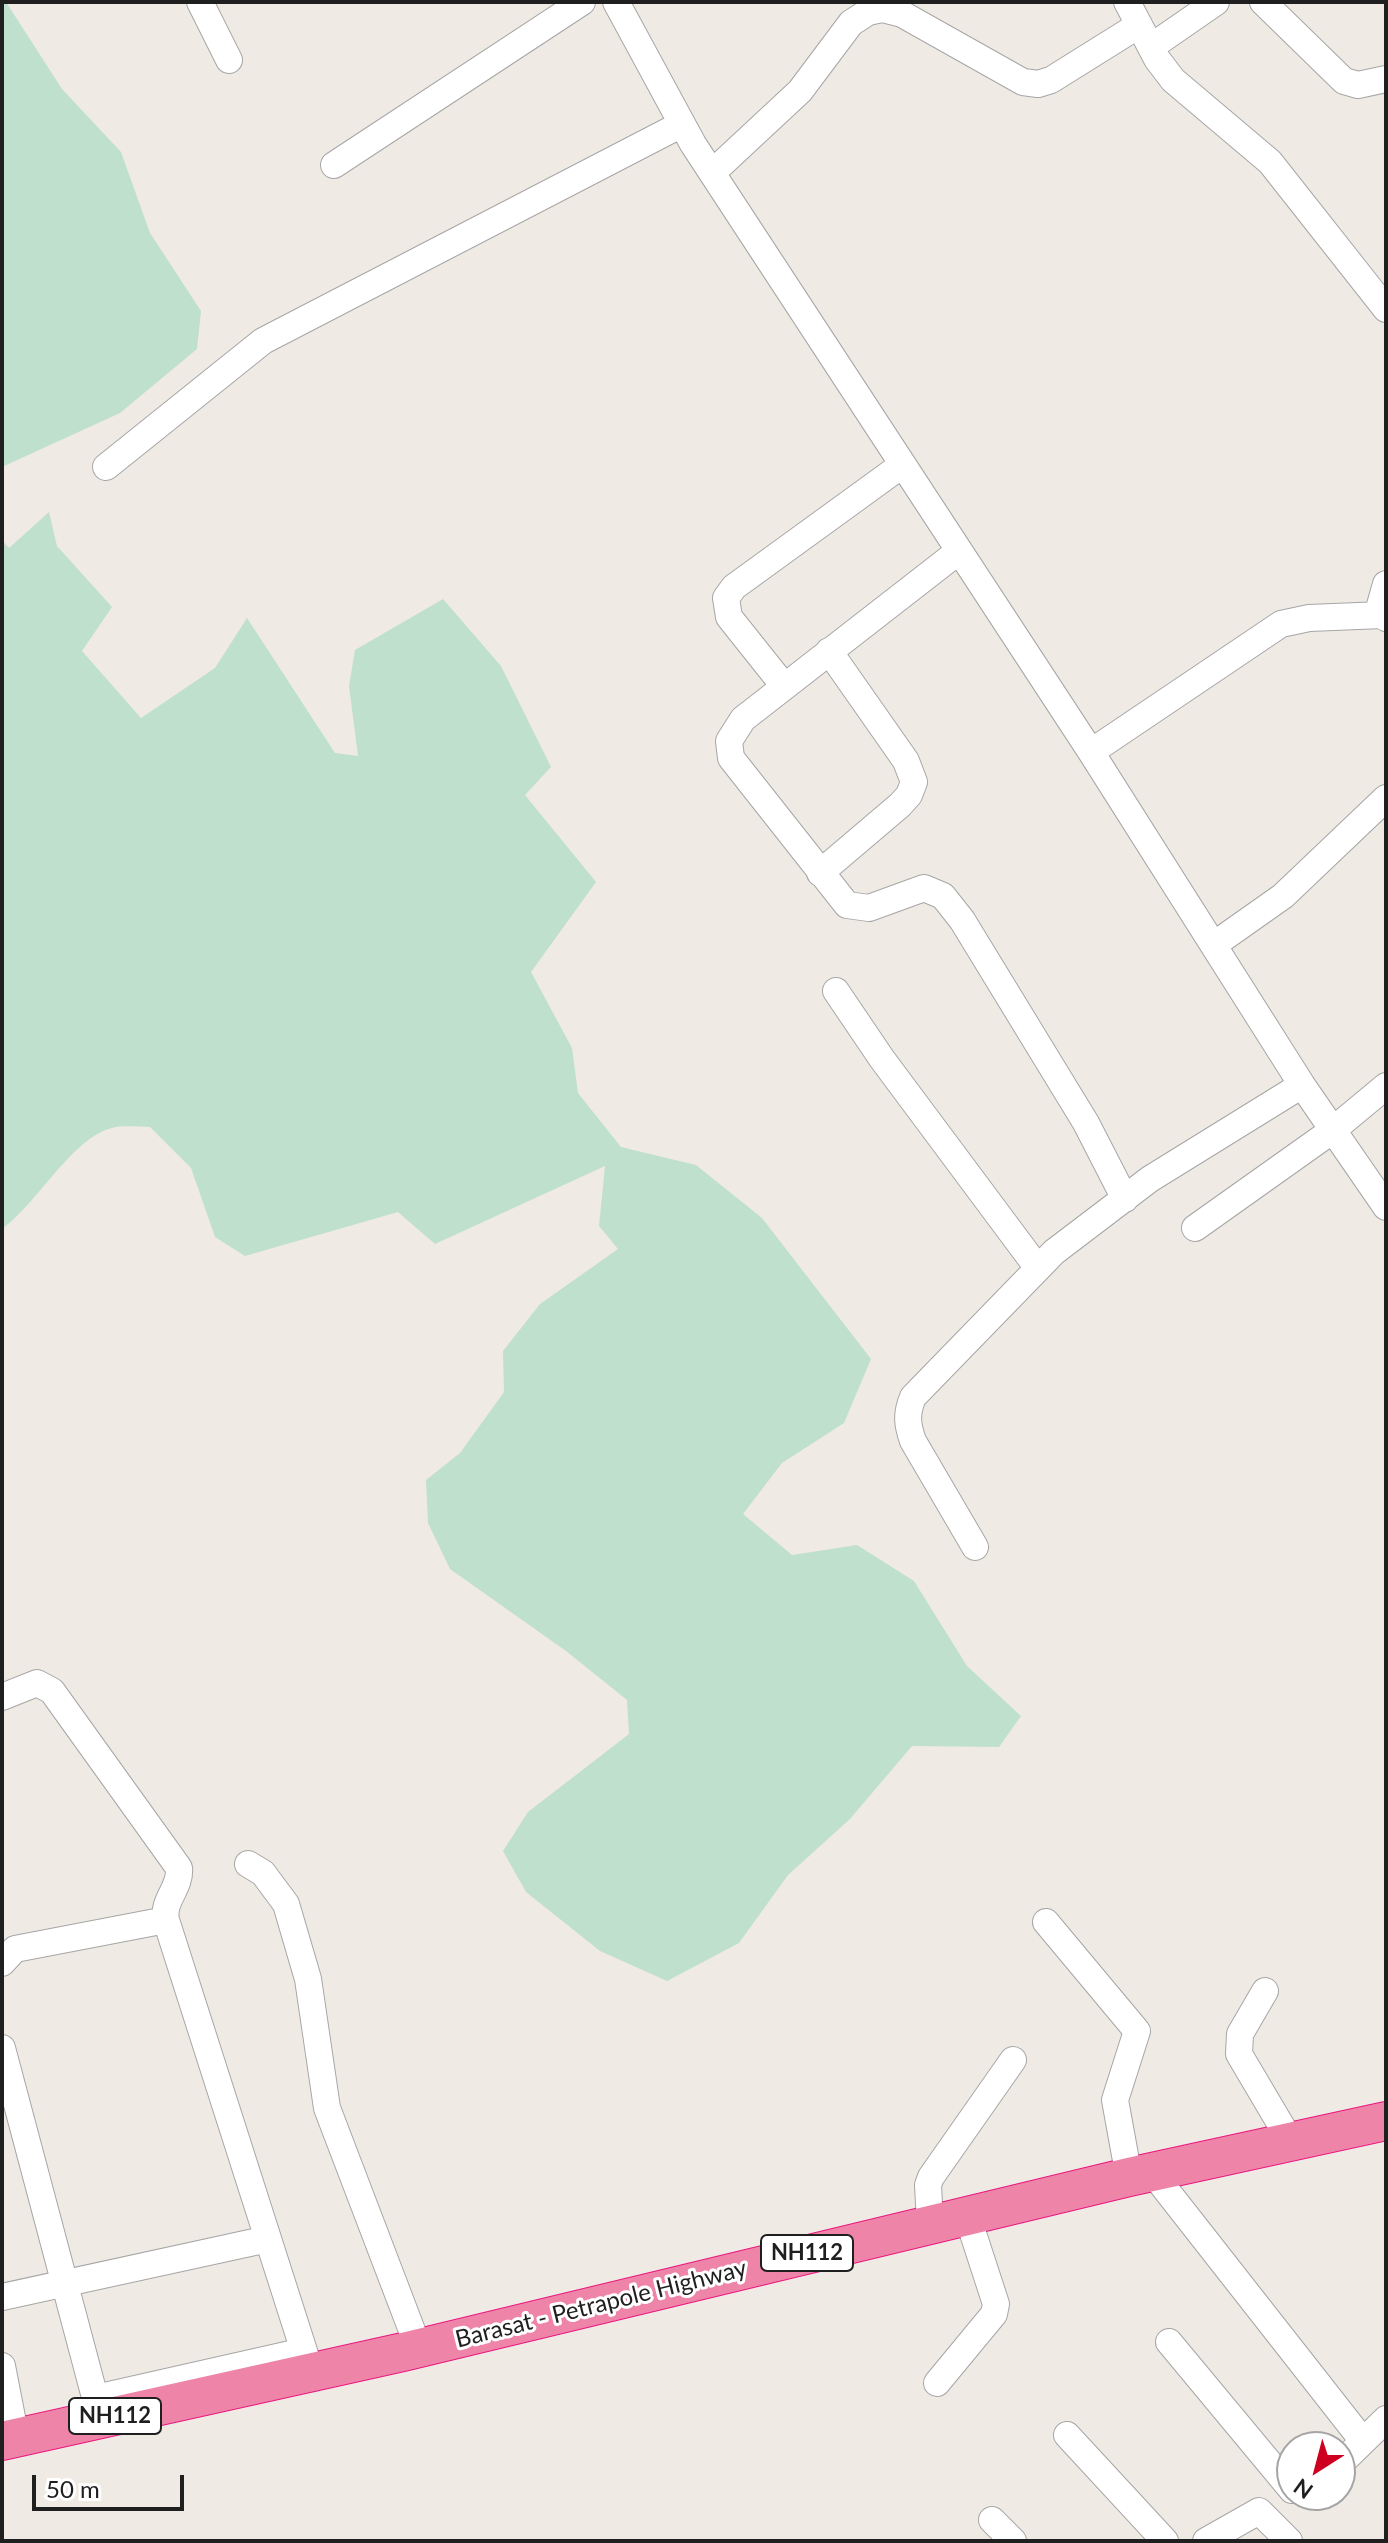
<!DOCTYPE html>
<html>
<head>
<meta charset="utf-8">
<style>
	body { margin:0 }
	#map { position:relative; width:1388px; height:2543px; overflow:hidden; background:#f0eae4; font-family:Lato,sans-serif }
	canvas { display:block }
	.frame { position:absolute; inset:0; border:4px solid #1f1f1f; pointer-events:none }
	.north { position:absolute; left:1276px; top:2431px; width:80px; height:80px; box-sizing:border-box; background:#fff; border:2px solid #a5a5a5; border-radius:50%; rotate:216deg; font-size:22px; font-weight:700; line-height:32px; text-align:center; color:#1f1f1f }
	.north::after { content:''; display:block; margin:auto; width:28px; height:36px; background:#cd0020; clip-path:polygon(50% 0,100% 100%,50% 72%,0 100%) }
	.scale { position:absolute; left:32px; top:2475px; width:152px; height:36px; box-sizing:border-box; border:4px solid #1f1f1f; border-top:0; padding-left:10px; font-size:24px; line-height:28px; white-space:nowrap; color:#1f1f1f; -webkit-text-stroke:6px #fff; paint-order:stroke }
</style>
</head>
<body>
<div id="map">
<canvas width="1388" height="2543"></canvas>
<div class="frame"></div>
<div class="north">N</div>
<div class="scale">50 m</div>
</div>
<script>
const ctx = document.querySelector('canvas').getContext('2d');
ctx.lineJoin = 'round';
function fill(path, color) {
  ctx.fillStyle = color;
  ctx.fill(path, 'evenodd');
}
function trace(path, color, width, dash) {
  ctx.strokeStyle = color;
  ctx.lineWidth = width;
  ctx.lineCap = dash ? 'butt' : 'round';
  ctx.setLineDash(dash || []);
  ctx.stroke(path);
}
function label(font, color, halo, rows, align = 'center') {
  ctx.font = font + ' Lato,sans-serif';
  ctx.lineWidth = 6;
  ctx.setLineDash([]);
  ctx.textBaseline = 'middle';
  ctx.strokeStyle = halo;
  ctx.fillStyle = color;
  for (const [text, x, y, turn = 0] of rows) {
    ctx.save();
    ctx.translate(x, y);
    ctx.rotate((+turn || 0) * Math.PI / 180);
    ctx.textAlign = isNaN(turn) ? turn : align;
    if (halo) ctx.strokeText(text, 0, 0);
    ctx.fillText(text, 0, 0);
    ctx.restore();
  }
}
fill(new Path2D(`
	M2,2H6L62,89L121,152L150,233L201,311L197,349L120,413L2,467Z
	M49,512L57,546L112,607L82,651L141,718L215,668L247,618L335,753L358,756L349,686L355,650L443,599L501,666L551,767L525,795L596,882L531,972L572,1048L578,1093L621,1147L696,1165L762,1218L871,1359L844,1423L782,1463L743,1514L792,1555L857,1545L914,1581L967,1666L1021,1716L999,1747L912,1746L850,1819L788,1875L739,1943L667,1981L600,1951L526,1892L503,1851L528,1812L629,1734L627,1700L566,1651L450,1569L428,1523L426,1480L460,1453L504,1392L503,1351L540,1304L618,1249L599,1226L605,1166L435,1244L398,1212L245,1256L215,1237L191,1168L150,1127C138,1127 123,1125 112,1128C73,1137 37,1204 2,1229V540L9,548Z`), '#bfe0cc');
const minor = new Path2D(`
	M200,2L229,60
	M616,2L693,144L1091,752L1302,1085L1386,1207
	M1127,2L1157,59L1173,80L1270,162L1386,309
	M1263,2L1344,81L1358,85L1386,79
	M1151,47L1216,2
	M334,165L582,2
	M712,173L800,91L851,23L868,12L882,9L902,14L1023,82L1038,84L1051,80L1139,25
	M106,467L263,341L682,124
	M959,551L743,719L729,741L731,758L847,905L869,908L924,888L943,896L962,920L1086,1123L1125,1199
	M1386,584L1380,605L1386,618
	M784,686L729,617L726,598L734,587L902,465
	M1091,752L1281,624L1309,618L1383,615
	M820,873L900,805L909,795L914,782L906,761L829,651
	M1215,944L1283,896L1386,798
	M836,991L882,1059L1037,1267
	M1195,1228L1333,1130L1386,1086
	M975,1547L913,1441C907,1424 906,1414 913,1397L1054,1252L1150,1179L1302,1085
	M2,1697L37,1683L52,1691L179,1868C181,1888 162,1900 166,1920L311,2373
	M248,1864L263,1873L286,1904L308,1979L327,2108L419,2349
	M1046,1922L1137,2031L1115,2100L1129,2177
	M2,1963L15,1949L166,1920
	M1265,1991L1240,2034L1239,2054L1291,2142
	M2,2048L101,2420
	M1152,2172L1363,2441
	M930,2224L928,2185L931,2177L1013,2060
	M2,2297L268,2239
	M1169,2342L1292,2490
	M2,2366L16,2438
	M937,2383L994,2314L996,2304L967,2215
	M96,2398L304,2351
	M1067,2435L1165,2541
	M1340,2464L1386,2419
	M992,2520L1013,2541
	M1206,2541L1259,2511L1289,2541`);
const highway = new Path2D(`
	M2,2441L403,2352L1129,2177L1386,2121`);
trace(minor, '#a6a6a6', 28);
trace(highway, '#ea167f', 40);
trace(minor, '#fff', 26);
trace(highway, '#ee85a9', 38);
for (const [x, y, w] of [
	[807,2253,92],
	[115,2416,92]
]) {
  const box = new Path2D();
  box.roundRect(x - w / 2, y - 18, w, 36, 6);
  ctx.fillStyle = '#fff';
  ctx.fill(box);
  trace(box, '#1f1f1f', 2);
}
label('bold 22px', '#1f1f1f', null, [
	["NH112",807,2253],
	["NH112",115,2416]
]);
label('24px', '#1f1f1f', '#fff', [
	["Barasat - Petrapole Highway",601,2304,-14]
]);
</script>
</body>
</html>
